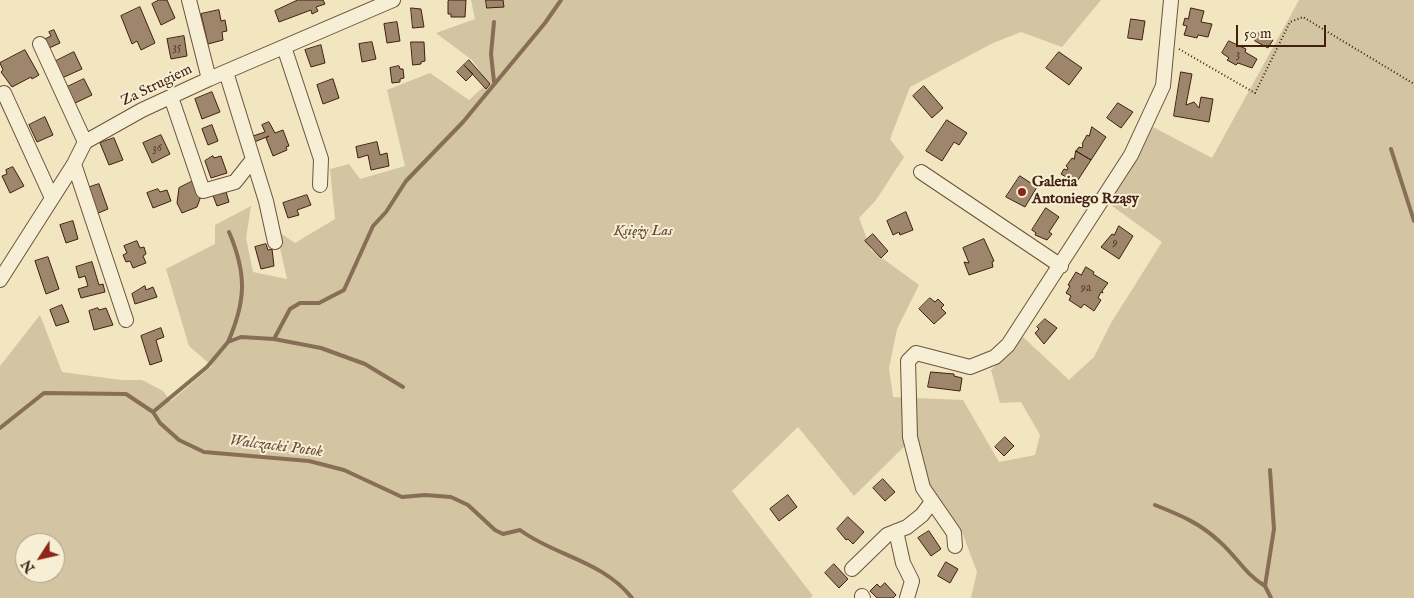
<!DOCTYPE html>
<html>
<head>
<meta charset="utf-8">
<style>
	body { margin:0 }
	#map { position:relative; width:1414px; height:598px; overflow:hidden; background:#f1e6c0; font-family:"IM FELL English",serif }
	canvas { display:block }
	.north { position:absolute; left:15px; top:533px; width:50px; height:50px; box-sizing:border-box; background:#f6efd6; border:1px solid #ae9c87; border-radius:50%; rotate:235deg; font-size:14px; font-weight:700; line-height:20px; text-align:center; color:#421f10 }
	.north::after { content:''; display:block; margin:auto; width:18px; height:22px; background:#8f2418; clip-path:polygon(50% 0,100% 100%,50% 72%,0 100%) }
	.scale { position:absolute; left:1236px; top:25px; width:90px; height:22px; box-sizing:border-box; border:2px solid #421f10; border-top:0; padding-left:6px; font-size:15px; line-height:18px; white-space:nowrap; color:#421f10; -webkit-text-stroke:4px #f6efd6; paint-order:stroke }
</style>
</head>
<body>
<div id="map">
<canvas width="1414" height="598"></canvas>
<div class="north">N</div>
<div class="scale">50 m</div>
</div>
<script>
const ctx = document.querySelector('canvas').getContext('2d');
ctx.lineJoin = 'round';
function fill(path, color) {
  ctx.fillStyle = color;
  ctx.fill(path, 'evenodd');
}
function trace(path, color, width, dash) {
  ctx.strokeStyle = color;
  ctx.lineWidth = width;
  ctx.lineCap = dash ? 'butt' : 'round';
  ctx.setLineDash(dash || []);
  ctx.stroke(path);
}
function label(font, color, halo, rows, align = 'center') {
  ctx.font = font + ' "IM FELL English",serif';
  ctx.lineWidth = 4;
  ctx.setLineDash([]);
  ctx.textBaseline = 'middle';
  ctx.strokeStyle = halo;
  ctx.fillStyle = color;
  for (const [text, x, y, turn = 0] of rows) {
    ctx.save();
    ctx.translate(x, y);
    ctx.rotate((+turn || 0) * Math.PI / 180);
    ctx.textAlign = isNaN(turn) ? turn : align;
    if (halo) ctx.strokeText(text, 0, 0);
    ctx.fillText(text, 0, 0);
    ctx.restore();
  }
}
fill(new Path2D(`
	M471,0H1101L1062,47L1021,32L993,43L910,87L890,139L904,157L876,200L859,218L871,250L919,285L897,329L889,368L893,397L963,400L999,462L1035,455L1040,435L1021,402L1000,403L991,370L1023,337L1069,380L1094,357L1111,323L1162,242L1108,203L1153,127L1212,158L1299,0H1414V598H971L977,572L962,532L930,487L915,436L854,496L798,427L732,491L813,596L810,598H0V366L40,315L62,372L121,380H142L163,391L171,401L212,366L189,346L166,269L215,244V225L251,206L246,238L253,272L287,279L276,230L295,243L335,219L330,169L349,164L360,179L405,166L387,90L430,73L469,100L488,83L472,60L436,33L475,19ZM25,543H55V573H25Z`), '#d3c4a2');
trace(new Path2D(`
	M494,82L491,54L494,22
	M1391,149L1414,221
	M274,339L321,348L365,364L403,387
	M228,342C246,301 247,274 229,232
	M153,412L207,367L228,342L241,337L274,339L290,309L300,303H319L344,290L373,226L386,212L406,181L463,122L545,23L561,0
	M0,428L44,393L126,394L153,412L160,423L179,440L204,452L309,461L344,470L402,497L425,495L451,497L468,505L495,530L503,534L520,530C555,556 603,561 632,598
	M1270,470L1274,529L1265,586L1271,598
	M1155,505C1180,515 1200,523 1220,542C1236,556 1246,575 1265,586`), '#886e56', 4);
const building = new Path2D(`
	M159,0H167L175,18L161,25L152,4Z
	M298,0H323L325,4L316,7L318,11L312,14L311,10L279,22L275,11Z
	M450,0H466L465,17H451V14H448V1Z
	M486,0H503L504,7L487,8Z
	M140,7L155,43L141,50L137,41L132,44L121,16Z
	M411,8L421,9L424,27L413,28Z
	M1191,8L1204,11L1201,22L1212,24L1208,37L1198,35L1197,38L1184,35L1187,26L1183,25L1185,18L1188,19Z
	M219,10L221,21L225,20L227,31L222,32L223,40L208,44L201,14Z
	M1131,19L1145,21L1142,40L1128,38Z
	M397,22L400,41L387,43L384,24Z
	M54,30L60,43L47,49L43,40L51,36L49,32Z
	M1259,32L1273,40L1268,48L1255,41Z
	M184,36L187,56L171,59L167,39Z
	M1229,41L1246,49L1245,52L1257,59L1252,68L1238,63L1236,65L1227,60L1229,58L1222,53Z
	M372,42L376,59L362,62L359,44Z
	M411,42H424L425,61L421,62V64L413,65Z
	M321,45L325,63L311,67L305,50Z
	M25,50L39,75L32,79L31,77L12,87L1,72L3,70L0,63Z
	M74,52L82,69L62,78L54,62Z
	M1059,52L1082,68L1069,85L1046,68Z
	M469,60L490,84L486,89L464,65Z
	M464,65L473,74L466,81L457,72Z
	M399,66L400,69H403L404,78L400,79V82L392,83L390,68Z
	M1181,72L1192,74L1186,105L1194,102L1199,108L1201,97L1213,99L1209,122L1174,116Z
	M84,79L92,95L71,105L63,89Z
	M333,79L339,98L323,104L317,85Z
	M924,86L943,108L932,118L913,96Z
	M212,92L220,112L202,119L195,99Z
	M1118,103L1133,112L1121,128L1107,118Z
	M45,117L53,135L37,142L29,125Z
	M947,120L967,133L959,145L954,142L942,161L926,151Z
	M269,122L275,133L283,130L289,146L286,147L287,150L273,156L266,138L269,136L252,143L250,137L265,132L262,125Z
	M212,125L218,141L208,145L202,129Z
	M1092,127L1106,137L1091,160L1076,151L1079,147L1082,148L1083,145L1082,144L1087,135L1089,136Z
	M161,135L170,154L152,163L143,143Z
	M114,138L123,160L109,165L100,143Z
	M377,142L380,155L387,153L389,166L371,170L368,155L358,158L356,147Z
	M1076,151L1091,160L1076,183L1061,174L1064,169L1067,170L1068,168L1066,166L1072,158L1074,159Z
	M213,156L214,158L221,156L227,173L211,178L205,161Z
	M13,167L24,186L10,193L2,176L7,174L6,170Z
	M1020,176L1037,187L1025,207L1006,197Z
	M193,181L201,196L197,207L182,213L177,203L179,188Z
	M99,184L108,209L96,214L87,188Z
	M158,189L160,192L167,190L171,201L153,208L147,193Z
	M220,190L221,194L226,192L229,202L217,206L212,193Z
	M307,195L311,205L297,210L299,215L288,218L283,203Z
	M1046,208L1059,217L1049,232L1052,234L1047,240L1035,235L1036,233L1032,230Z
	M906,212L913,230L900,235L899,232L893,235L887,221Z
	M73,221L78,239L66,243L60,225Z
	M1119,226L1133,236L1119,259L1101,247L1112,234L1114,235Z
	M873,234L888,251L881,258L865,241Z
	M984,239L994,261L992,262L993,267L969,275L964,262L969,263L963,248Z
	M137,241L140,248L144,247L146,254L143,256L146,263L133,268L130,261L126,262L123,255L127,253L124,246Z
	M266,244L268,250L272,249L274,266L261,269L255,247Z
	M48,257L59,289L46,294L35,261Z
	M92,262L99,285L103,284L105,292L81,298L78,289L88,286L85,276L79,278L76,267Z
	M1086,267L1094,272L1093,274L1108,283L1102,291L1103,293L1101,292L1098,298L1101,300L1094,311L1084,304L1081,308L1069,300L1071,296L1066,293L1070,286L1068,285L1076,272L1081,275Z
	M145,286L146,290L153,287L157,297L135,304L132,294Z
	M930,298L935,302L938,299L944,305L941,308L946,313L934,324L919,309Z
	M62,305L69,322L56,326L50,310Z
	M98,308L99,310L106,308L113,325L94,330L89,311Z
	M1045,319L1057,328L1044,344L1035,333L1039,329L1037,327Z
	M161,328L164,337L156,340L162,361L150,365L141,336Z
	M931,372L954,374V376L962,378L960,391L928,387Z
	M1005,437L1014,446L1004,456L995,447Z
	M883,479L895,492L885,501L873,488Z
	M788,495L797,507L779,521L770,509Z
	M848,517L864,532L853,544L848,539L846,540L837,529Z
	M929,531L941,549L931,556L918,538Z
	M946,562L958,569L950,583L938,576Z
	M834,564L848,579L839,588L825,573Z
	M885,583L896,595L893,598H877L870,591L877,584L880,587Z`);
fill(building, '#9d866c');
trace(building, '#421f10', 1);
const minor = new Path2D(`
	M189,0L209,79
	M40,44L85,142
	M284,47L321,159L320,185
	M226,72L266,201L275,242
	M4,93L52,198
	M171,97L203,191L235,182L250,163
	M74,164L126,320
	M921,172L1061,266
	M0,280L74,164L85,142L142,110L209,79L393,0
	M896,531L903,563L912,581L907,598
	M955,546L954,533L923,488L910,437L908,361L916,353L970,367L995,357L1008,345L1131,155L1163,86L1171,0
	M852,569L887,535L907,527L922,515L932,502
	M862,596L863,598`);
trace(minor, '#6e513c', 16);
trace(new Path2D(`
	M1179,49L1255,93L1290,22L1303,17L1414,84`), '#421f10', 2, [1, 2.5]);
trace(minor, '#f6efd6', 14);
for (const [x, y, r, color] of [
	[1022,192,5,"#8f2418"]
]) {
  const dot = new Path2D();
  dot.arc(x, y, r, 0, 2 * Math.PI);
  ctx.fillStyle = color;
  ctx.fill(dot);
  trace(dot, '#f6efd6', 2);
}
label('12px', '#593927', null, [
	["35",177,48],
	["3",1238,55],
	["36",157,149],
	["9",1115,244],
	["9a",1086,289]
]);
label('15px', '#421f10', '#f6efd6', [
	["Za Strugiem",157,86,-26]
]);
label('bold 15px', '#421f10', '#f6efd6', [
	["Galeria",1032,183],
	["Antoniego Rząsy",1032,200]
], 'left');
label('italic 15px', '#664834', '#f6efd6', [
	["Księży Las",643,232]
]);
label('italic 16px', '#6b4d39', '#f6efd6', [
	["Walczacki Potok",276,447,7]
]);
</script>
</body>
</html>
